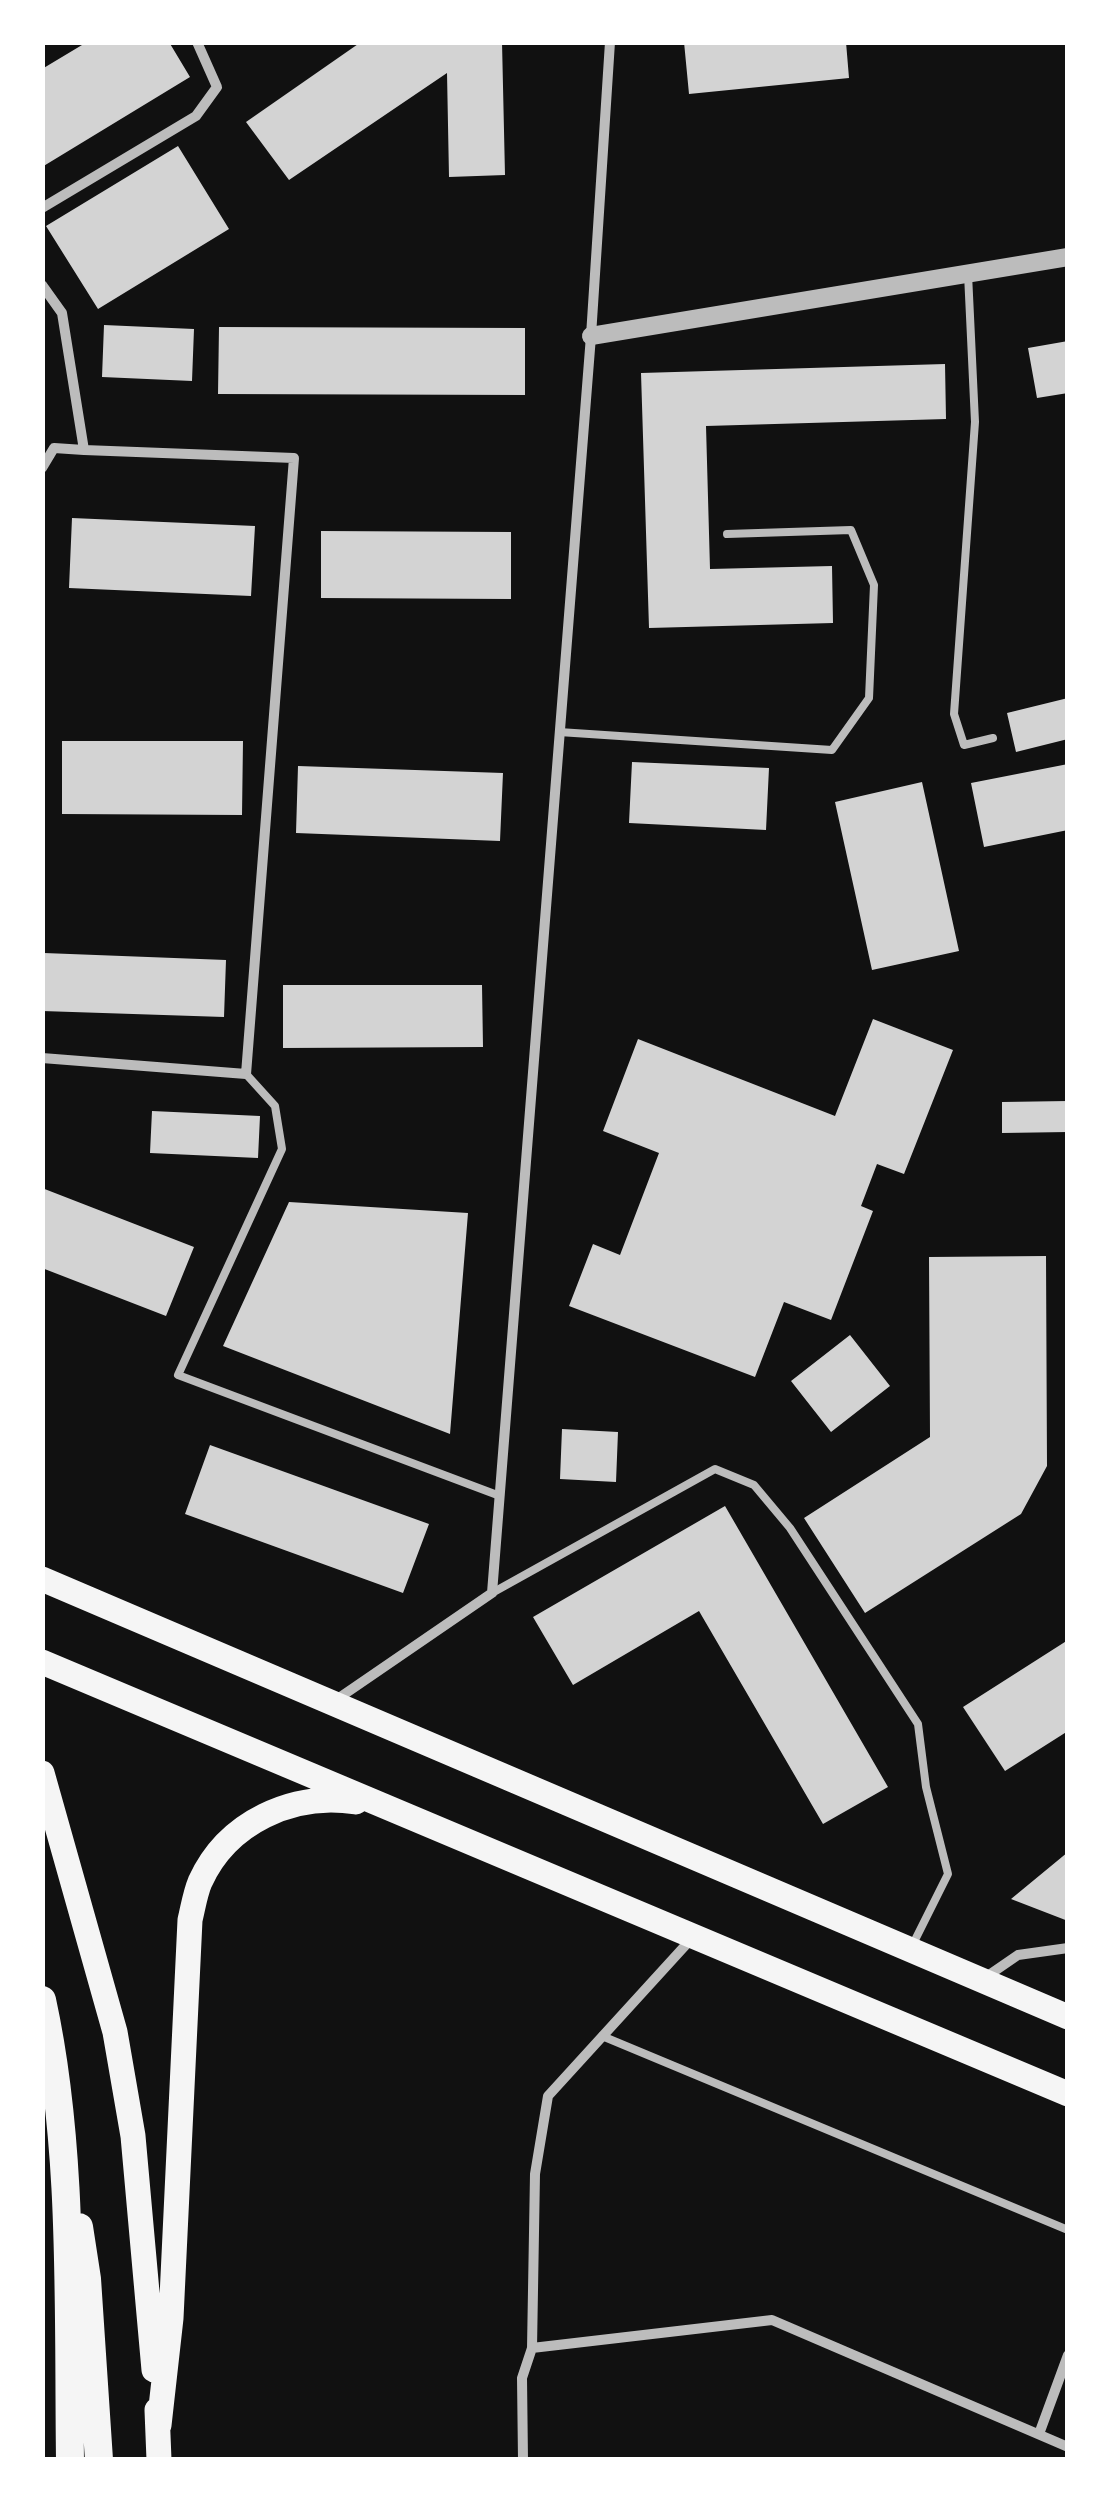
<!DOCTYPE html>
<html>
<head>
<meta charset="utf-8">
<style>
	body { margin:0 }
	#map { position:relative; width:1110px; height:2502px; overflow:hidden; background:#111; font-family:"Work Sans",sans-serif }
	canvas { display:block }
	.frame { position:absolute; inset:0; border:45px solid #fff; pointer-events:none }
</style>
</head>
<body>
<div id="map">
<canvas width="1110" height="2502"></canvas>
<div class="frame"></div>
</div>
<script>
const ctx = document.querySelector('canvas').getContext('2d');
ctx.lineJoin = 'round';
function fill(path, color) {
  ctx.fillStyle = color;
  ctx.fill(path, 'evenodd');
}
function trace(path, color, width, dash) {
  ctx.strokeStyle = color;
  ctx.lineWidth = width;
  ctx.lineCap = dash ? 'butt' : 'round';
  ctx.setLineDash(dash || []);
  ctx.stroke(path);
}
fill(new Path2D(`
	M87,42H169L190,77L42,167V69Z
	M361,42H502L505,175L449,177L447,73L289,180L246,122Z
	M684,42H846L849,78L689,94Z
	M178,146L229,229L98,309L46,226Z
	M104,325L194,329L192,381L102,377Z
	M219,327L525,328V395L218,394Z
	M1068,341V393L1037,398L1028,348Z
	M945,364L946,419L706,426L710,569L832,566L833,623L649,628L641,373Z
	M72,518L255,526L251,596L69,588Z
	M321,531L511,532V599L321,598Z
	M1068,698V739L1016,752L1007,713Z
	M62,741H243L242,815L62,814Z
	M632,762L769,768L766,830L629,823Z
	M1068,764V830L984,847L971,783Z
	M298,766L503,773L500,841L296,833Z
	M922,782L959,951L872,970L835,802Z
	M44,953L226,960L224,1017L42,1011Z
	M283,985H482L483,1047L283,1048Z
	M873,1019L953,1050L904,1174L877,1164L861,1206L873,1211L831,1320L784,1302L755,1377L569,1306L593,1244L620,1255L659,1153L603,1131L638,1039L835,1116Z
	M1068,1101V1132L1002,1133V1102Z
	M152,1111L260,1116L258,1158L150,1153Z
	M42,1188L194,1247L166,1316L42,1268Z
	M289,1202L468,1213L450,1434L223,1346Z
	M1046,1256L1047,1466L1021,1514L865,1613L804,1518L930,1437L929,1257Z
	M850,1335L890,1386L831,1432L791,1381Z
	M562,1429L618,1432L616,1482L560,1479Z
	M210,1445L429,1524L403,1593L185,1514Z
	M725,1506L888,1787L823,1824L699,1611L573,1685L533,1617Z
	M1068,1640V1731L1005,1771L963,1707Z
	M1068,1852V1921L1011,1899Z`), '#d3d3d3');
trace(new Path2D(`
	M968,274L975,422L954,714L964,745L993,738
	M559,732L832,750L869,698L874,585L851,530L727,534
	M246,1074L275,1106L282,1149L178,1375L500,1496
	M492,1593L715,1469L754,1485L790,1528L918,1724L926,1787L948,1874L912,1946
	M602,2036L1068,2230`), '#bcbcbc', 8);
trace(new Path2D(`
	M42,208L196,116L217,87L197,42
	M42,285L62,313L84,450L54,448L42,468
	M42,1058L246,1074L294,458L84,450
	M333,1702L492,1593L591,336L610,42
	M986,1977L1018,1955L1068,1948
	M532,2348L772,2320L1068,2447
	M1039,2434L1068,2355
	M523,2460L522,2378L532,2348L535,2174L548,2096L693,1937`), '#bcbcbc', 10);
trace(new Path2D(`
	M591,336L1068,257`), '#bcbcbc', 18);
trace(new Path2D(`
	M42,1579L1068,2017
	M42,1662L1068,2094
	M42,1773L115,2032L133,2136L154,2370
	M157,2410L159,2460
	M159,2425L171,2318L190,1920C193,1908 195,1894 200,1882C227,1822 293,1792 356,1802`), '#f5f5f5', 25);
trace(new Path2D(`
	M42,2000C74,2147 68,2309 70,2460
	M79,2227L87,2279L99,2460`), '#f5f5f5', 28);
</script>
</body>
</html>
